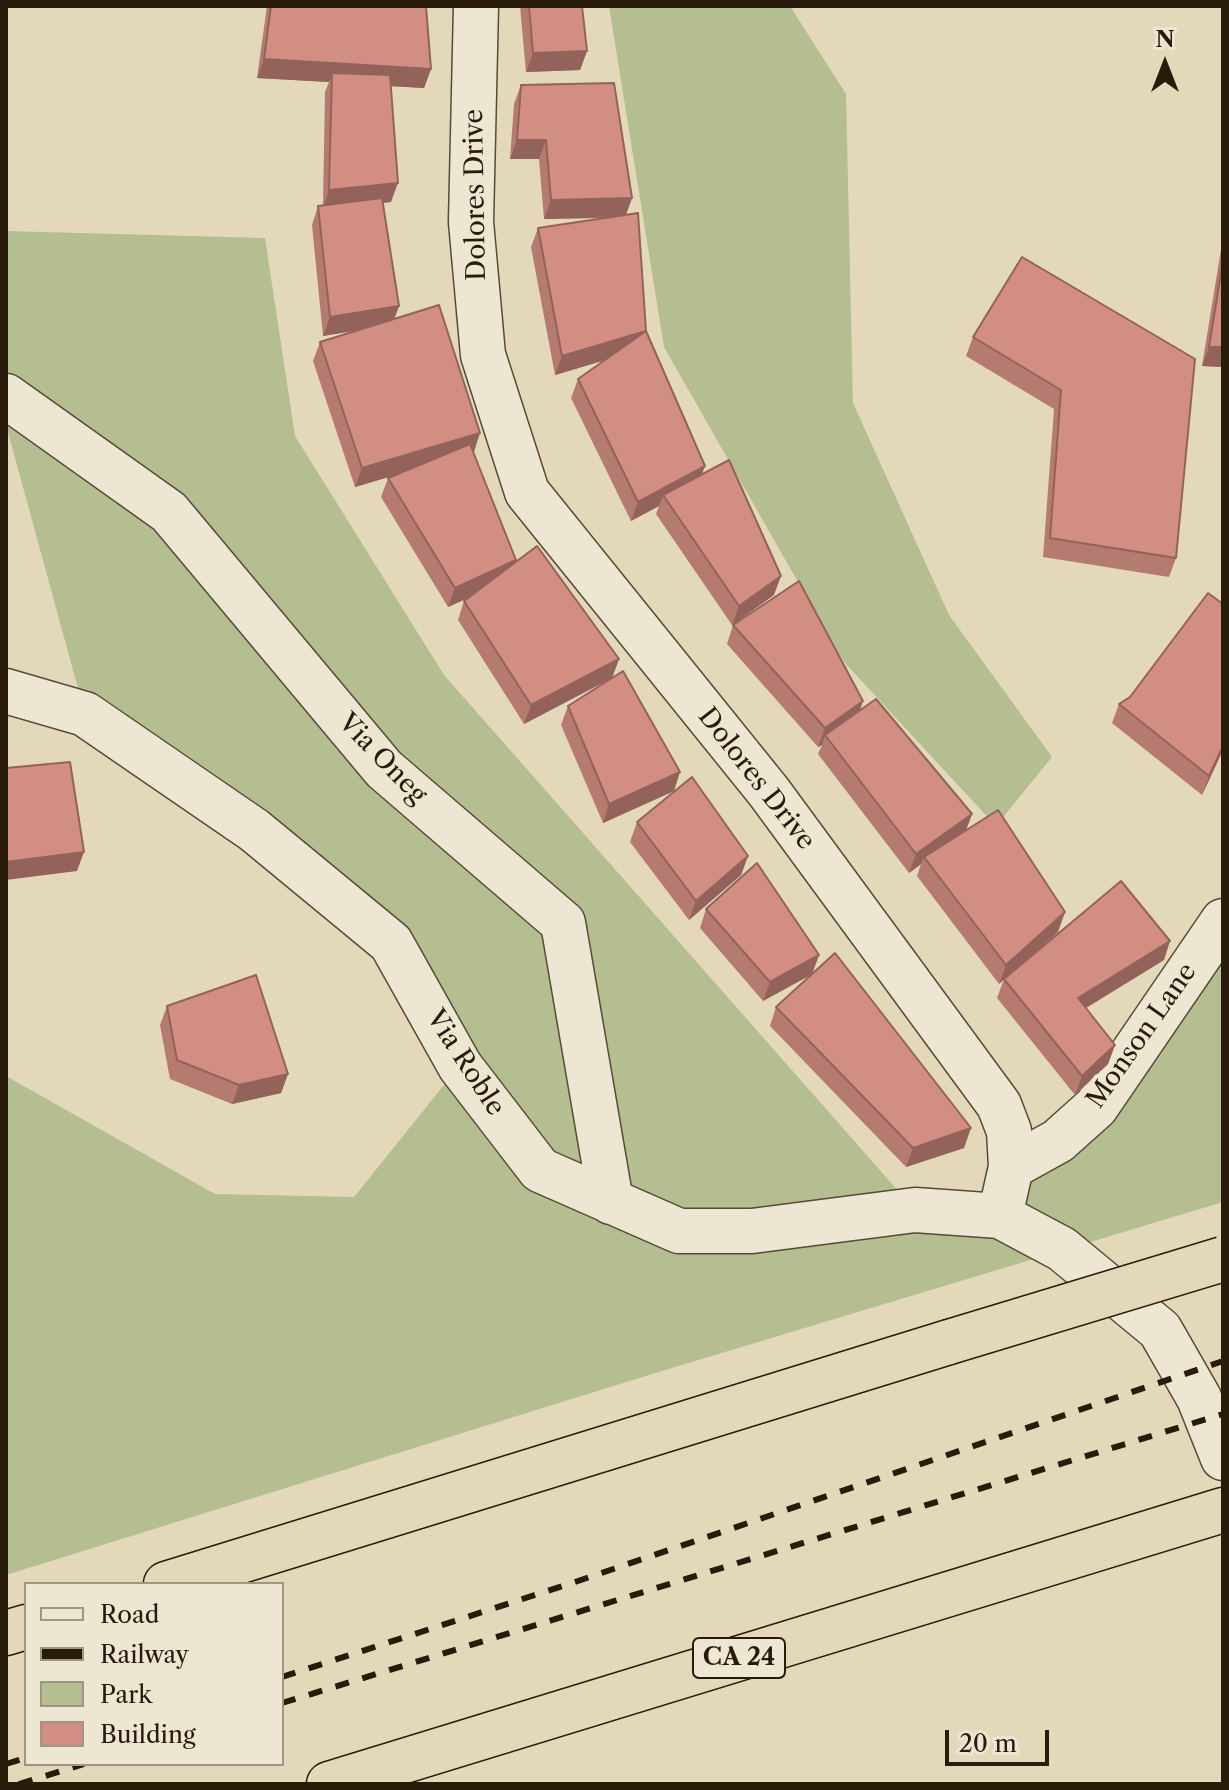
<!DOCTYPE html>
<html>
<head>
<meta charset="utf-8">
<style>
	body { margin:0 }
	#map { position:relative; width:1229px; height:1790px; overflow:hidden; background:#e4d8bb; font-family:"Libre Caslon Text",serif }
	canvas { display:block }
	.frame { position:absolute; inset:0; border:8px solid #281b0a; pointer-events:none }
	.legend { position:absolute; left:24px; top:1582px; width:260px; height:184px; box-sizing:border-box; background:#ede6d3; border:2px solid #9e9583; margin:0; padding:10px 14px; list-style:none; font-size:24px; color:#281b0a }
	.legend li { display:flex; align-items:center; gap:16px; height:40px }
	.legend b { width:40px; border:2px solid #9e9583 }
	.north { position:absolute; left:1125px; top:24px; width:80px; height:80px; -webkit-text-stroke:6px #ede6d3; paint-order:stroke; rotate:0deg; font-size:22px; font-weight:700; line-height:32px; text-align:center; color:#281b0a }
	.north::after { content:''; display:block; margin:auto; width:28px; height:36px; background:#281b0a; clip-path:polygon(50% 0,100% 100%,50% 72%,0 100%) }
	.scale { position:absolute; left:945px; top:1730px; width:104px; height:36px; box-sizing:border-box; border:4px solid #281b0a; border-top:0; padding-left:10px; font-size:24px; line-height:28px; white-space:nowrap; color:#281b0a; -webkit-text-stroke:6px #ede6d3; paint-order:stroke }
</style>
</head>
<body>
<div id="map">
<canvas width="1229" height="1790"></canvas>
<div class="frame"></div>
<ul class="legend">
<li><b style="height:10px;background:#ede6d3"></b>Road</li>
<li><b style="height:10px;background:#281b0a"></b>Railway</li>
<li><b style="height:22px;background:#b5be90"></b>Park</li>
<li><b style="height:22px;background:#d28e82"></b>Building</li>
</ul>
<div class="north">N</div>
<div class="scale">20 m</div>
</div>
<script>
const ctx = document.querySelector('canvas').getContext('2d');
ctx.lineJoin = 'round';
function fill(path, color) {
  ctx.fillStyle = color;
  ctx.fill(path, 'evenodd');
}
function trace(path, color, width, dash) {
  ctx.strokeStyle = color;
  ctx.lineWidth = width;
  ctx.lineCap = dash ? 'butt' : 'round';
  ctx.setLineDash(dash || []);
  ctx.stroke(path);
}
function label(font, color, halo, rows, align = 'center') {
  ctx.font = font + ' "Libre Caslon Text",serif';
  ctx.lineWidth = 8;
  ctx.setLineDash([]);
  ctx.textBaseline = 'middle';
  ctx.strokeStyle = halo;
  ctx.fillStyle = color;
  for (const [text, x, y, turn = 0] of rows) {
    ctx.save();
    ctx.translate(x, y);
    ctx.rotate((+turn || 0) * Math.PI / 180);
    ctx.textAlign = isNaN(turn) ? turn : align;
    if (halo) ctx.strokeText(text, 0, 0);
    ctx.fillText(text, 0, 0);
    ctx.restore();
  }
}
fill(new Path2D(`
	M609,6H790L846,94L853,403L949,615L1052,757L996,826L843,661L664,347Z
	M6,231L265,238L295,436L444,675L915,1210L1003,1205L1096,1107L1223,910V1202L652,1374L6,1575V1076L215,1194L354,1197L460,1065L391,943L85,714L6,425Z`), '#b5be90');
const minor = new Path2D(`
	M476,6L471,222L483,355L527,492L769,792L999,1105L1009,1131L1011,1167L1000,1216
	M6,396L169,512L384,769L563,923L611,1202
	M6,691L85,714L254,830L391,943L460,1066L540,1170L679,1231H752L915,1210L1000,1216L1062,1249L1160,1330L1199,1398L1223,1458
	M1011,1167L1058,1141L1096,1107L1223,921`);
const highway = new Path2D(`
	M166,1584L949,1342
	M6,1633L26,1627
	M329,1784L1223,1510`);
trace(minor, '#574a36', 47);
trace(highway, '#281b0a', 47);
trace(minor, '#ede6d3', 44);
trace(highway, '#e4d8bb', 44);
trace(new Path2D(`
	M282,1677L578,1581L1223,1361
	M282,1703L1223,1414
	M6,1764L26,1758
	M19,1784L84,1764`), '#281b0a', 6, [14, 14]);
const highwayBridge = new Path2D(`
	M949,1342L1223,1259`);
trace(highwayBridge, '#281b0a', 47, []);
trace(highwayBridge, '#e4d8bb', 44);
fill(new Path2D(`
	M267,6H426L431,69L424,88L391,86V202L382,203L399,306L394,319L473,452L516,560L515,562L619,659L612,678L524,724L458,620L464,601L468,598L448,607L381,497L388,478L395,475L355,487L313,361L320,342L357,330L323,336L312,225L318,206L323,205L325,92L329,82L257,78Z
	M520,6H582L587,51L580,70L526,72Z
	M521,85L632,198L626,215L646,331L701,475L774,595L732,625L656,514L659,506L631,521L571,398L578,379L605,360L555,375L531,247L538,228L608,218L544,219L539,159H510L514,104Z
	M1223,237V367L1202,366Z
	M1022,257L1176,558L1169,577L1043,557L1054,409L966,356L973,337Z
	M1223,604V750L1202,795L1112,723L1119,704L1130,697Z
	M733,625L863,701L860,711L972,814L966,830L1058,932L1010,974L1164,960L1086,1008L1115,1045L1108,1064L1075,1095L997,998L1004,979L999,984L917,876L921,864L909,873L818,754L822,745L818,747L727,644Z
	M568,706L674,791L603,823L561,725Z
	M637,822L748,856L741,875L689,920L630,842Z
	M706,909L819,955L812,974L964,1148L906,1167L770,1026L776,1007L811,975L763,1001L700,928Z
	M167,1006L288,1074L281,1093L232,1104L170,1079L160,1025Z`), '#b57a70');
fill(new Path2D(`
	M587,51L580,70L526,72L533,53Z
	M264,59L431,69L424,88L332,83V73L329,82L257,78Z
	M517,140H546L539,159H510Z
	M398,183L391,202L323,209L329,190Z
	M632,198L625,217L544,219L551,200Z
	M399,306L392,325L323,336L330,317Z
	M646,331L639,350L555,375L562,356Z
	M1209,347H1223V367L1202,366Z
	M480,433L474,452L355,487L362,468Z
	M705,466L698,485L663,495L659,506L631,521L638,502Z
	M516,560L509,579L448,607L455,588Z
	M781,576L774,595L732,625L739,606Z
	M619,659L612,678L524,724L531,705Z
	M863,701L856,720L825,735L822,745L818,747L825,728Z
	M1223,746V750L1202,795L1209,776Z
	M680,772L674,791L603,823L609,804Z
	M972,814L965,833L924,857L921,864L909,873L916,854Z
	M84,852L77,871L6,880V862Z
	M748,856L741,875L689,920L696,901Z
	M1065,912L1058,932L999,984L1006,965Z
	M1170,941L1164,960L1071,1017L1078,998Z
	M819,955L812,974L763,1001L770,982Z
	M1115,1045L1108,1064L1075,1095L1082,1076Z
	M288,1074L281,1093L232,1104L239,1085Z
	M971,1128L964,1148L906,1167L913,1148Z`), '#93635b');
const building = new Path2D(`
	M271,6H426L431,69L264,59Z
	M529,6H582L587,51L533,53Z
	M332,73L390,75L398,183L329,190Z
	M614,83L632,198L551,200L546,140H517L521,85Z
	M382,198L399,306L330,317L318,206Z
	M638,213L646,331L562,356L538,228Z
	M1022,257L1195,359L1176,558L1050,538L1061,390L973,337Z
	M1223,260V347H1209Z
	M439,305L480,433L362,468L320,342Z
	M646,331L705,466L638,502L578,379Z
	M470,444L516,560L455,588L388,478Z
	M729,460L781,576L739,606L663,495Z
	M537,546L619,659L531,705L464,601Z
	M799,581L863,701L825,728L733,625Z
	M1208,593L1223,604V746L1209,776L1119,704L1130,697Z
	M623,671L680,772L609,804L568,706Z
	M876,699L972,814L916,854L825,735Z
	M70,762L84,852L6,862V768Z
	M692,777L748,856L696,901L637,822Z
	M998,810L1065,912L1006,965L924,857Z
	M757,863L819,955L770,982L706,909Z
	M1121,881L1170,941L1078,998L1115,1045L1082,1076L1004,979Z
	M835,953L971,1128L913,1148L776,1007Z
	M256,975L288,1074L239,1085L177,1060L167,1006Z`);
fill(building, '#d28e82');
trace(building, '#93635b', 2);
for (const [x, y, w] of [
	[739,1658,92]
]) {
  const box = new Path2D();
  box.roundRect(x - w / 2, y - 20, w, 40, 6);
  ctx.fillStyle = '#ede6d3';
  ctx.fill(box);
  trace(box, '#281b0a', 2);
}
label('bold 24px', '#281b0a', null, [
	["CA 24",739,1658]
]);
label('26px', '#281b0a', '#ede6d3', [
	["Dolores Drive",476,195,-91],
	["Via Oneg",382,759,46],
	["Dolores Drive",756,779,52],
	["Monson Lane",1142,1036,-55],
	["Via Roble",465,1063,57]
]);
</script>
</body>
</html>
